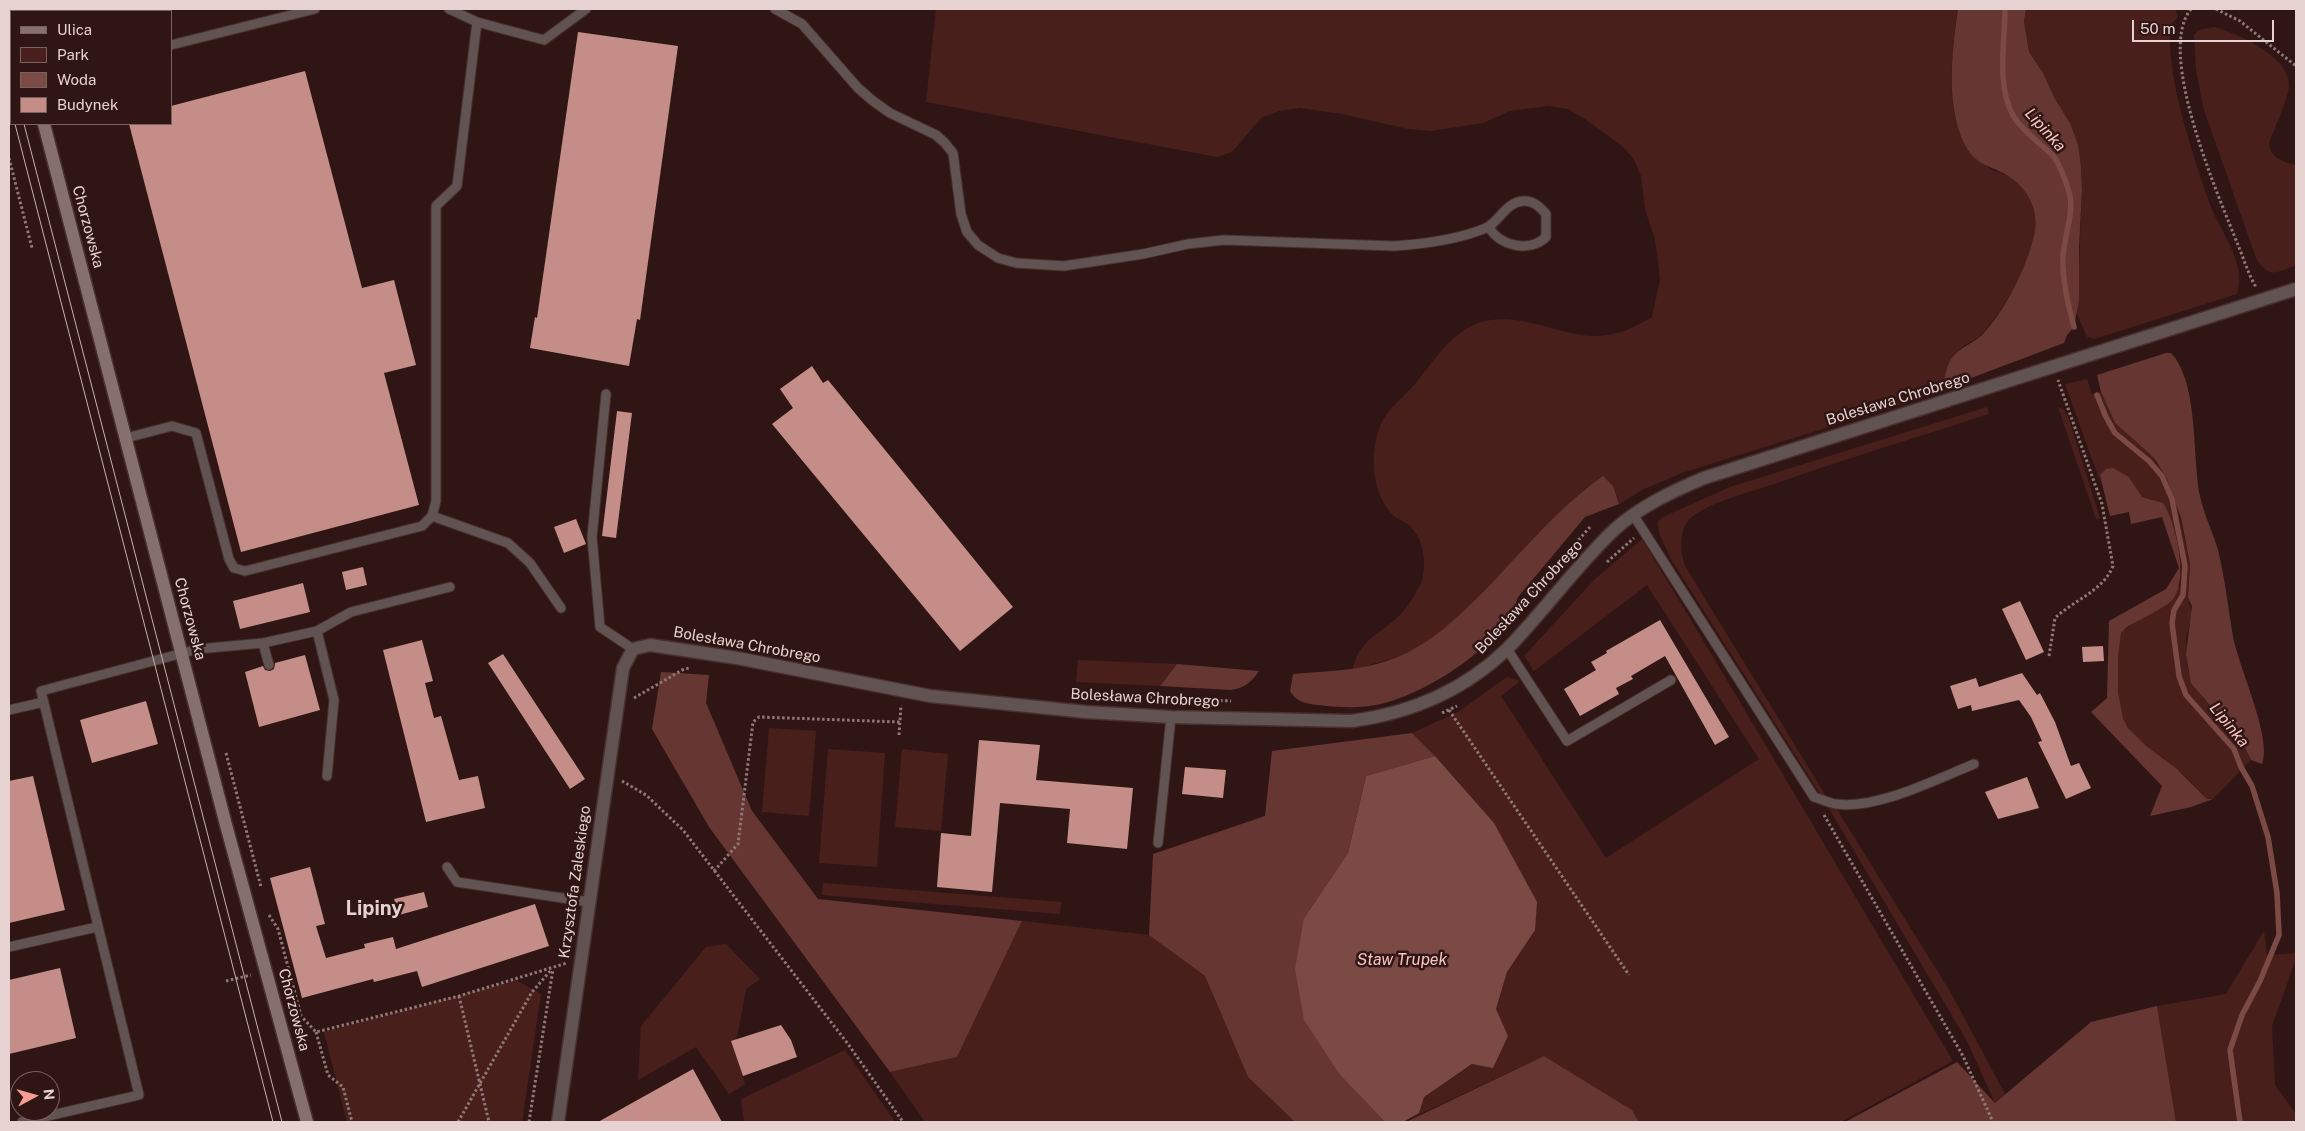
<!DOCTYPE html>
<html>
<head>
<meta charset="utf-8">
<style>
	body { margin:0 }
	#map { position:relative; width:2305px; height:1131px; overflow:hidden; background:#2f1614; font-family:"Public Sans",sans-serif }
	canvas { display:block }
	.frame { position:absolute; inset:0; border:10px solid #e6d3d1; pointer-events:none }
	.legend { position:absolute; left:10px; top:10px; width:162px; height:115px; box-sizing:border-box; background:#2f1614; border:1px solid #786260; margin:0; padding:6px 9px; list-style:none; font-size:15px; color:#e6d3d1 }
	.legend li { display:flex; align-items:center; gap:10px; height:25px }
	.legend b { width:25px; border:1px solid #786260 }
	.north { position:absolute; left:10px; top:1071px; width:50px; height:50px; box-sizing:border-box; background:#2f1614; border:1px solid #786260; border-radius:50%; rotate:84deg; font-size:14px; font-weight:700; line-height:20px; text-align:center; color:#e6d3d1 }
	.north::after { content:''; display:block; margin:auto; width:18px; height:22px; background:#f59c93; clip-path:polygon(50% 0,100% 100%,50% 72%,0 100%) }
	.scale { position:absolute; left:2132px; top:20px; width:142px; height:22px; box-sizing:border-box; border:2px solid #e6d3d1; border-top:0; padding-left:6px; font-size:15px; line-height:18px; white-space:nowrap; color:#e6d3d1; -webkit-text-stroke:4px #2f1614; paint-order:stroke }
</style>
</head>
<body>
<div id="map">
<canvas width="2305" height="1131"></canvas>
<div class="frame"></div>
<ul class="legend">
<li><b style="height:6px;background:#86706d"></b>Ulica</li>
<li><b style="height:14px;background:#491f1c"></b>Park</li>
<li><b style="height:14px;background:#7c4a45"></b>Woda</li>
<li><b style="height:14px;background:#c58d87"></b>Budynek</li>
</ul>
<div class="north">N</div>
<div class="scale">50 m</div>
</div>
<script>
const ctx = document.querySelector('canvas').getContext('2d');
ctx.lineJoin = 'round';
function fill(path, color) {
  ctx.fillStyle = color;
  ctx.fill(path, 'evenodd');
}
function trace(path, color, width, dash) {
  ctx.strokeStyle = color;
  ctx.lineWidth = width;
  ctx.lineCap = dash ? 'butt' : 'round';
  ctx.setLineDash(dash || []);
  ctx.stroke(path);
}
function label(font, color, halo, rows, align = 'center') {
  ctx.font = font + ' "Public Sans",sans-serif';
  ctx.lineWidth = 5;
  ctx.setLineDash([]);
  ctx.textBaseline = 'middle';
  ctx.strokeStyle = halo;
  ctx.fillStyle = color;
  for (const [text, x, y, turn = 0] of rows) {
    ctx.save();
    ctx.translate(x, y);
    ctx.rotate((+turn || 0) * Math.PI / 180);
    ctx.textAlign = isNaN(turn) ? turn : align;
    if (halo) ctx.strokeText(text, 0, 0);
    ctx.fillText(text, 0, 0);
    ctx.restore();
  }
}
fill(new Path2D(`
	M936,9H1958C1953,41 1945,103 1961,133C1966,143 1977,159 1986,166C1992,172 2003,173 2010,177C2028,187 2037,209 2035,229C2032,262 2005,308 1983,333C1977,340 1968,342 1961,348C1950,359 1947,375 1942,389L1934,394L1682,473L1644,489L1619,504L1617,495L1587,487L1448,627L1418,648L1394,658L1352,670C1354,664 1356,657 1359,652C1370,635 1388,628 1401,614C1407,607 1413,598 1418,589C1420,585 1423,580 1423,575C1426,559 1423,539 1410,526C1406,522 1399,520 1394,516C1371,494 1369,452 1381,424C1388,408 1404,397 1415,384C1433,362 1449,335 1476,324C1517,308 1558,337 1599,336C1619,335 1635,327 1652,317L1660,280L1658,260L1655,240L1645,209L1641,176L1634,159L1621,145L1585,119L1568,109L1549,106L1510,111L1483,123L1431,131L1408,129L1342,114L1300,108L1279,111L1261,118L1232,152L1217,157L926,102Z
	M2026,9H2175L2178,17L2171,24C2164,70 2193,156 2209,202C2219,231 2247,261 2237,294L2094,339L2087,337L2077,314L2082,190L2081,167L2070,123L2055,99L2043,73L2029,52L2024,21Z
	M2215,27C2238,34 2291,57 2289,86C2288,99 2274,129 2269,144C2271,158 2283,162 2296,165V265C2276,273 2269,279 2256,258L2203,107L2196,69L2194,35L2199,30Z
	M2087,379L2092,394L2101,392L2115,423L2150,454L2167,479L2175,498L2190,564L2188,598L2192,615L2186,639L2188,669L2203,698L2244,746L2251,760L2213,799H2207C2198,789 2188,778 2177,769C2161,756 2139,745 2128,727C2112,702 2115,661 2121,633L2180,586C2182,558 2180,518 2153,500C2150,499 2146,498 2142,497L2129,477L2100,475L2101,484L2065,384Z
	M1987,407L1989,414C1917,437 1845,459 1774,484C1750,492 1713,501 1693,516C1678,527 1680,551 1685,566L1826,796L1820,794L1672,561L1659,534L1658,522L1663,517L1730,487Z
	M2058,407L2063,409L2068,416L2100,518L2096,519Z
	M1642,539C1747,712 1849,887 1953,1061L1841,1122H1639L1632,1110L1544,1056L1403,1122L1419,1113L1424,1097L1473,1064L1493,1067L1508,1036L1496,1009L1507,972L1535,930L1494,823L1435,756L1412,733L1458,712L1507,677L1520,681L1501,696L1606,858L1759,759L1647,585L1534,671L1524,656L1595,579Z
	M1078,660L1177,664L1160,686L1076,682Z
	M769,728L816,731L809,816L762,812Z
	M828,749L885,753L877,867L819,863Z
	M902,749L948,754L941,831L895,827Z
	M1828,807L1836,808L1951,993L2005,1094L1995,1103L1967,1041Z
	M823,883L1061,902L1060,914L822,895Z
	M1022,921L1149,935L1205,976L1248,1077L1295,1122H925L890,1072L957,1057Z
	M2264,931L2267,955L2296,953V959L2272,1026L2275,1085L2296,1114V1122H2176L2157,1006L2226,994Z
	M726,944L760,979L746,989L735,1048L745,1084L729,1094L696,1047L638,1080L641,1026L706,947Z
	M516,980L541,994L522,1122H347L324,1032Z
	M845,1050L895,1122H744L741,1099Z`), '#491f1c');
fill(new Path2D(`
	M1958,9H2026L2024,21L2029,52L2043,73L2055,99L2070,123L2078,145L2081,167L2082,190L2079,248V300L2074,327L2067,335L2064,343L1942,389C1945,380 1945,371 1949,363C1956,348 1972,345 1983,334C2006,309 2029,264 2035,230C2038,210 2028,189 2011,178C1996,167 1979,167 1968,150C1944,111 1952,51 1958,9Z
	M2166,353H2171C2199,383 2192,456 2200,496C2204,515 2213,532 2218,550C2225,578 2228,607 2233,636C2238,666 2273,739 2262,764L2251,760L2244,746L2191,683L2186,654L2192,606L2188,598L2190,564L2181,518L2167,479L2156,461L2150,454L2115,423L2101,392L2097,375Z
	M2113,468L2129,477L2142,497L2163,503C2176,522 2189,579 2173,599C2167,607 2137,621 2127,627L2121,633L2118,656V692L2123,718L2128,728L2146,746L2177,769L2207,799H2213L2191,807L2150,816L2162,786L2091,712L2107,698L2109,621L2166,589L2179,568L2162,517L2131,524L2129,512L2110,516L2100,475L2106,469Z
	M1603,476L1613,486L1619,504L1585,517L1518,597C1504,644 1433,689 1388,702C1369,708 1346,708 1327,706C1312,704 1298,705 1290,691L1293,674C1327,671 1362,671 1395,658C1431,644 1458,617 1485,590C1523,551 1559,507 1603,476Z
	M1177,664L1259,671C1251,683 1244,688 1231,690L1160,686Z
	M661,672L709,675L706,703L752,811L818,899L1022,921L957,1057L890,1072L709,827L652,729Z
	M1412,733L1435,756L1366,776L1348,853L1304,918L1340,1075L1385,1122H1295L1248,1077L1205,976L1149,935L1153,854L1265,816L1272,751Z
	M2157,1006L2176,1122H1845L1957,1062L1995,1103L2091,1022Z
	M1544,1056L1632,1110L1639,1122H1406Z`), '#663632');
fill(new Path2D(`
	M1435,756L1494,823L1537,902L1535,930L1507,972L1496,1009L1508,1036L1493,1068L1472,1064L1424,1097L1419,1113L1403,1122H1385L1340,1075L1304,1020L1295,969L1304,918L1348,853L1366,776Z`), '#7c4a45');
trace(new Path2D(`
	M2005,9C2005,41 1996,88 2014,117C2024,133 2041,143 2054,157C2060,165 2066,182 2069,192C2075,210 2064,237 2063,256C2062,280 2068,304 2074,327
	M2097,395L2106,417L2115,433L2149,461L2162,476L2172,499L2185,566L2183,595L2174,610L2172,623L2179,676L2186,695L2234,749L2241,767L2252,786L2268,837L2277,893L2279,935L2260,981L2242,1015L2230,1050L2240,1122`), '#7c4a45', 5.5);
fill(new Path2D(`
	M578,32L678,46L640,320L637,319L629,366L530,348L535,317L537,318Z
	M305,71L362,288L394,280L416,365L384,373L419,505L241,552L129,124H171V106Z
	M812,366L823,383L828,380L1013,607L960,651L772,424L793,408L780,389Z
	M617,411L632,413L616,538L602,536Z
	M576,519L586,544L564,553L554,527Z
	M363,567L367,585L346,590L342,572Z
	M303,583L310,612L240,629L233,601Z
	M2020,601L2044,652L2026,660L2002,609Z
	M1660,620L1729,737L1715,745L1665,656L1631,676L1633,679L1616,688L1619,694L1580,716L1564,689L1596,670L1591,662L1607,653L1606,651Z
	M422,640L433,681L425,683L434,718L441,716L459,780L478,776L485,808L426,822L383,650Z
	M2103,646L2104,661L2083,662L2082,647Z
	M503,654L585,779L570,789L488,663Z
	M305,655L320,710L259,727L245,672L263,666L265,670L270,671L274,669L275,663Z
	M2022,673L2037,695L2040,693L2055,722L2071,766L2079,763L2091,788L2066,799L2038,742L2042,741L2031,717L2019,700L1972,711L1971,705L1958,709L1950,686L1976,678L1979,687Z
	M146,701L158,744L92,763L80,720Z
	M979,740L1040,745L1036,780L1133,788L1127,849L1067,843L1070,809L1000,803L992,892L937,887L941,833L971,836Z
	M1185,767L1226,770L1223,798L1182,794Z
	M33,776L65,910L9,923V781Z
	M2027,777L2039,808L1998,819L1985,792Z
	M310,867L325,924L316,926L326,958L365,948L364,944L393,937L396,949L535,904L549,946L422,987L417,971L374,982L373,979L302,998L270,878Z
	M424,892L428,907L399,915L394,899Z
	M60,968L76,1038L9,1054V980Z
	M781,1025L791,1040L797,1057L743,1076L731,1041Z
	M693,1069L722,1122H598Z`), '#c58d87');
const lane = new Path2D(`
	M449,9L477,22L544,40L586,9
	M775,9L802,24L858,88L873,101L890,113L936,135L944,142L953,153L961,214L967,232L978,245L998,258L1016,263L1064,266L1143,254L1188,244L1224,240L1394,246C1425,244 1457,240 1486,228C1500,221 1506,202 1523,201C1533,200 1540,207 1546,214V237C1530,253 1499,246 1489,227
	M171,45L315,9
	M9,113L11,112
	M606,394L592,537L600,627L633,649
	M126,438L172,426L196,433L229,559L234,568L245,571L422,526L432,516L436,501V206L457,186L477,22
	M432,516L508,543L530,563L561,608
	M1634,516L1814,797C1821,799 1829,803 1836,804C1876,810 1937,779 1974,764
	M317,631L334,700L327,776
	M263,643L269,665
	M1507,649L1567,741L1671,680
	M9,710L44,702
	M1158,843L1171,717
	M447,867L457,882L589,902
	M9,947L97,927
	M22,1122L139,1095L41,691L198,649L263,643L317,631L351,612L450,587`);
const street = new Path2D(`
	M558,1122L623,668L633,649L650,645L737,658L930,696L1086,712L1171,717L1352,721C1411,713 1465,690 1508,648C1545,610 1576,566 1615,529C1641,506 1673,491 1704,478L2296,289`);
const secondary = new Path2D(`
	M14,9L15,11
	M44,124L226,825L307,1122`);
trace(lane, '#49302e', 11);
trace(street, '#49302e', 15);
trace(secondary, '#49302e', 15);
trace(new Path2D(`
	M2191,9C2155,52 2219,197 2238,245C2244,259 2248,274 2256,287
	M2216,9L2240,21L2296,66
	M9,158L32,248
	M1607,562L1634,538
	M1524,609L1523,603L1590,527
	M2049,656L2055,618C2074,600 2103,591 2113,566L2102,504L2058,380
	M634,698L684,669L690,668
	M1116,698L1118,696L1231,701
	M1449,710L1629,975
	M1442,713L1457,706
	M899,735L901,705
	M226,753L261,887
	M622,781L646,795L683,830L848,1044L903,1122
	M1824,815L1963,1056L1993,1122
	M714,871L738,844L753,722L759,717L900,722
	M269,915L278,929L301,1016L316,1032L459,996L567,963
	M226,981L251,975
	M459,996L489,1122
	M316,1032L328,1075L343,1087L352,1122
	M458,1122L532,992L552,969
	M529,1122L553,969`), '#8f7977', 3, [2.5, 2.5]);
trace(lane, '#615351', 9);
trace(street, '#615351', 12);
trace(secondary, '#86706d', 12);
trace(new Path2D(`
	M9,65L11,74
	M9,100L11,110
	M15,124L273,1122
	M24,124L282,1122`), '#c5b1af', 1);
label('15px', '#e6d3d1', '#2f1614', [
	["Chorzowska",88,227,75],
	["Bolesława Chrobrego",1898,399,-17],
	["Bolesława Chrobrego",1529,597,-47],
	["Chorzowska",190,619,75],
	["Bolesława Chrobrego",747,645,10],
	["Bolesława Chrobrego",1145,698,3],
	["Krzysztofa Zaleskiego",575,882,-82],
	["Chorzowska",294,1010,75]
]);
label('italic 16px', '#f9c5c0', '#2f1614', [
	["Lipinka",2045,130,48],
	["Lipinka",2229,725,51],
	["Staw Trupek",1402,960]
]);
label('bold 20px', '#e6d3d1', '#2f1614', [
	["Lipiny",374,909]
]);
</script>
</body>
</html>
